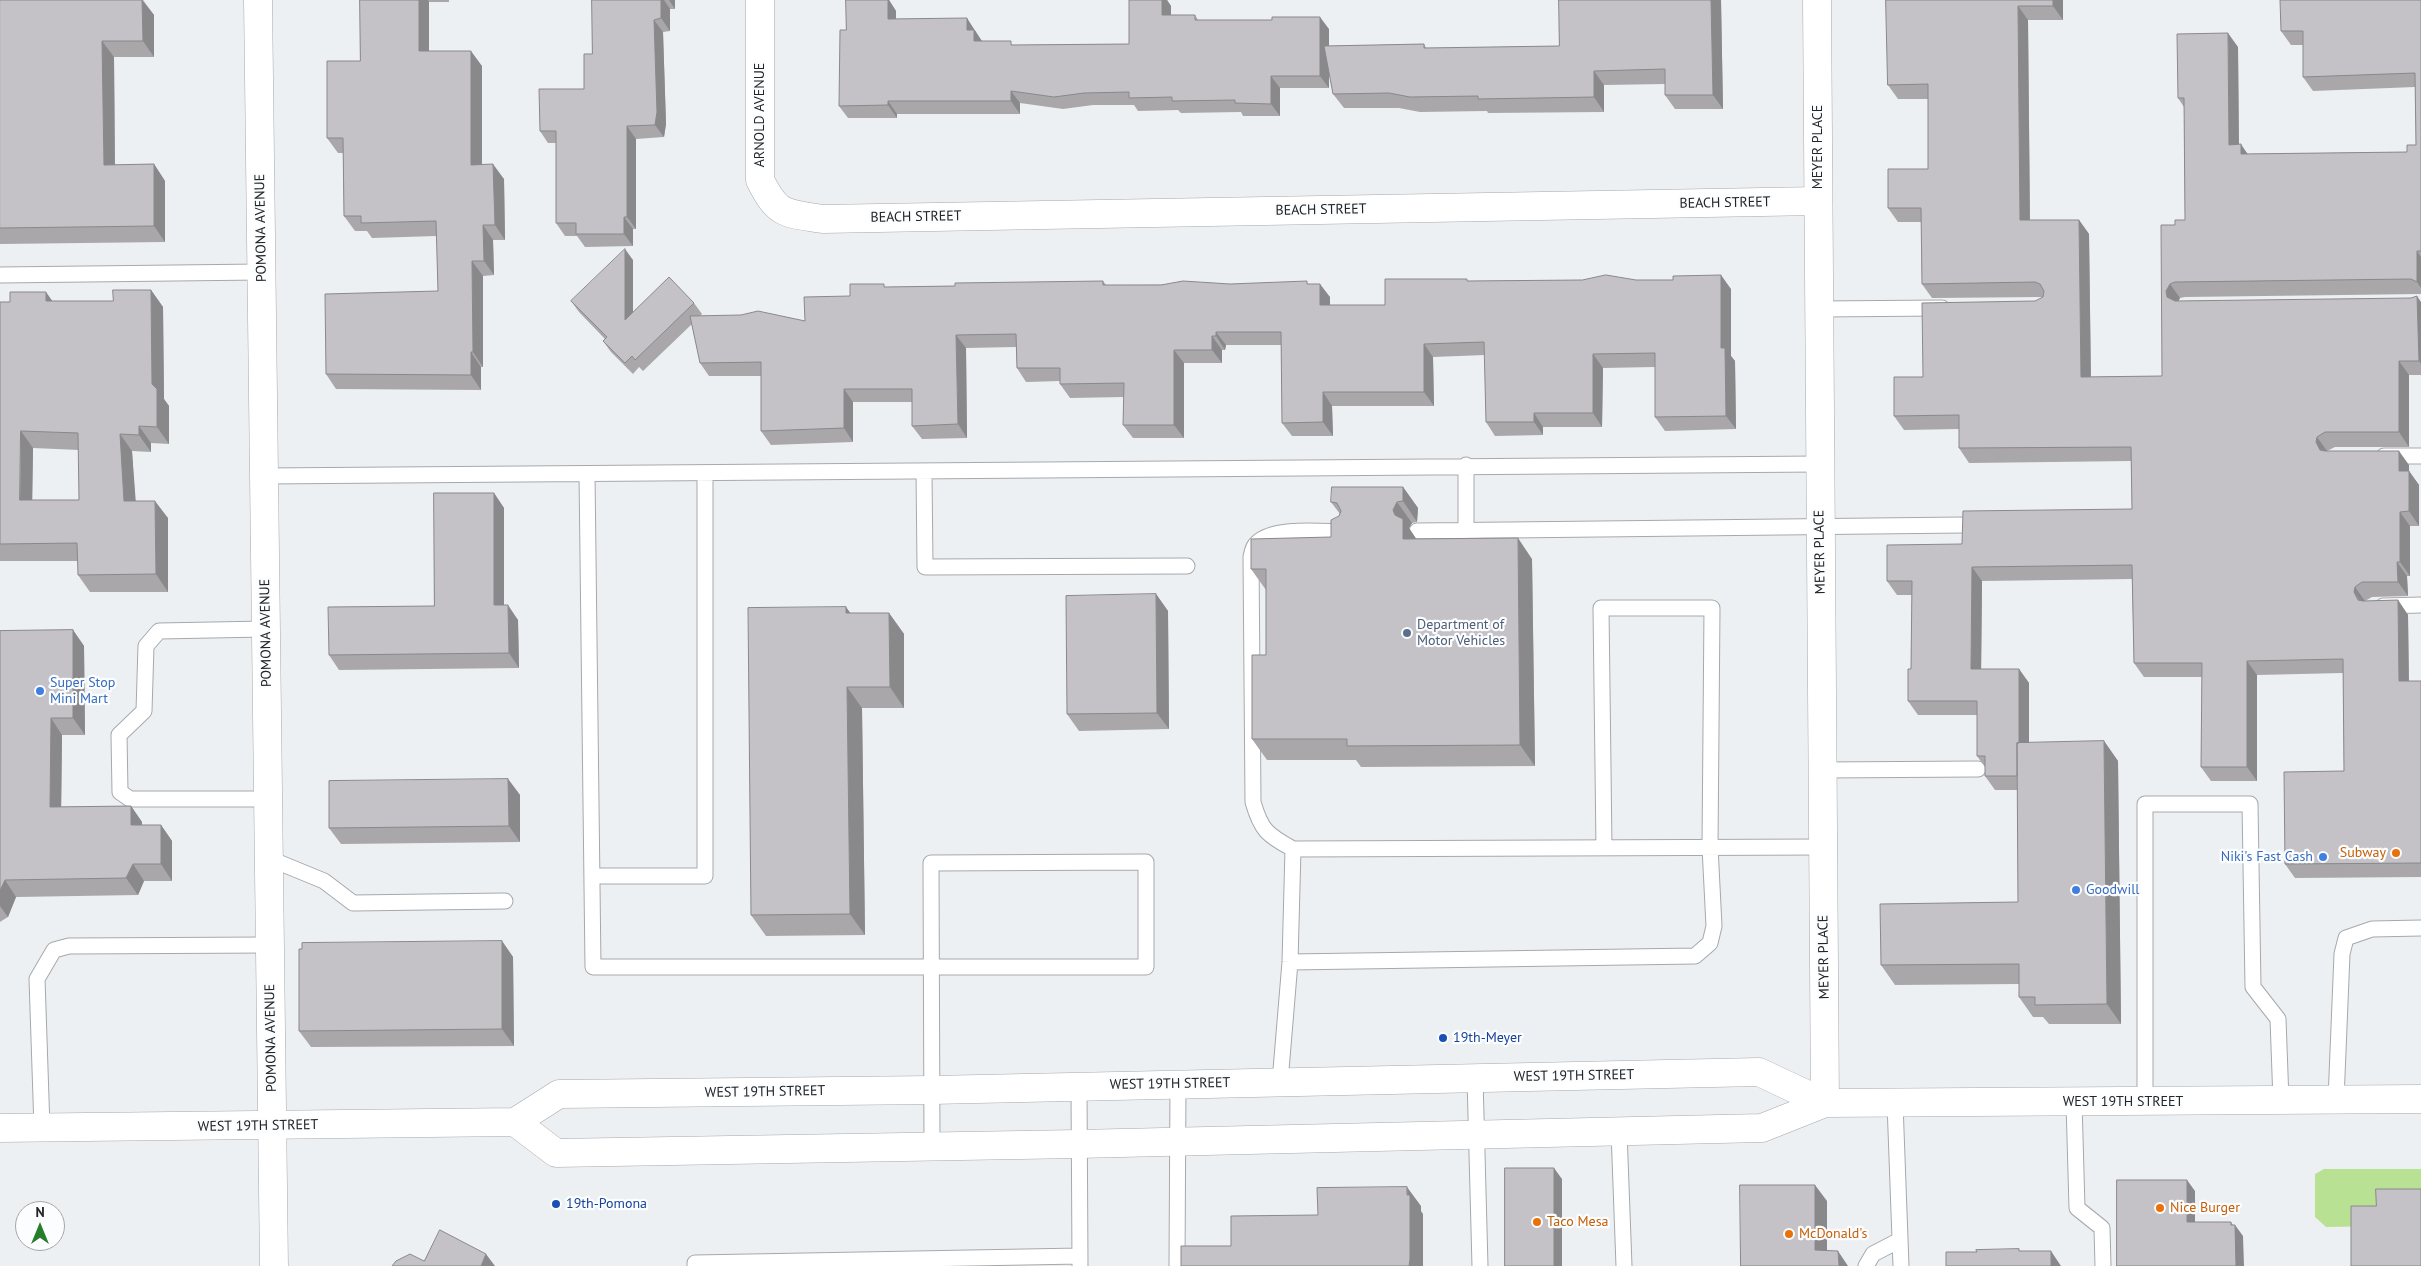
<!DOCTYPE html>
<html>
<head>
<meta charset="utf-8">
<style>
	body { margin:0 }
	#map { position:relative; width:2421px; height:1266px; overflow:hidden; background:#edf0f3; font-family:"PT Sans",sans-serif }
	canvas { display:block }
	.north { position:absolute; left:15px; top:1201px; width:50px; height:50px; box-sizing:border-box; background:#fcfdff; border:1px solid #a5a6a8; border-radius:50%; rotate:0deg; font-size:14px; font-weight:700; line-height:20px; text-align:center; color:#232425 }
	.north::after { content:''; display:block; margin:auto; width:18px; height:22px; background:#267e2c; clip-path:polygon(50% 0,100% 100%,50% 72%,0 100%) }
</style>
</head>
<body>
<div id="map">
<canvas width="2421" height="1266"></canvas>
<div class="north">N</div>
</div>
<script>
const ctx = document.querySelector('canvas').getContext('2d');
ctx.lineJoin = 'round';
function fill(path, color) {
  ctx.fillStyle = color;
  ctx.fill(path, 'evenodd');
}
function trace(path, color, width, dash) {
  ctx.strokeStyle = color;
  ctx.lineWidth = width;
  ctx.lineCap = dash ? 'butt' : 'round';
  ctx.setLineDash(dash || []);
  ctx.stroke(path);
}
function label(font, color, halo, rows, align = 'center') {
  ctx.font = font + ' "PT Sans",sans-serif';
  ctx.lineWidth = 4.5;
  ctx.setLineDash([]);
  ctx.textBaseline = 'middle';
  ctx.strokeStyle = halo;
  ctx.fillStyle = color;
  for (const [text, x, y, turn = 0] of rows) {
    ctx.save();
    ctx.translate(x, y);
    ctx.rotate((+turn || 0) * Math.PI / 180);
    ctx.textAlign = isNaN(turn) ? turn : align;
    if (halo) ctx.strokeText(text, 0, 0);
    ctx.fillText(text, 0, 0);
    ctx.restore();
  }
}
fill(new Path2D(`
	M2324,1169H2421V1209L2390,1226L2326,1227L2315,1217V1174Z`), '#b9e193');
const lane = new Path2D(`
	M0,275L261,272
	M1819,309L1942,308
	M2384,456H2421
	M1466,465V530
	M924,471L925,567L1187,566
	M587,474L593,967H1146V862L931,863C932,957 932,1052 932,1147
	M264,476L1819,464
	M1417,531L1964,525
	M1346,532C1323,532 1274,526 1257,543C1253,546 1252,552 1251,557L1253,802C1261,830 1267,835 1293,849L1823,847
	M2383,606L2421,605
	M266,629L159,631L146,646L144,711L119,735L120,792L130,799H267
	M1822,770L1978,769
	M268,858L324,881L353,903L505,901
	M592,876H705V473
	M1290,962L1695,956L1710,943L1714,926L1710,847L1712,608H1601L1604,848
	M1475,1078L1480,1266
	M1280,1082L1290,962L1293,849
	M1079,1087L1080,1265
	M2336,1100L2342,954L2346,938L2372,929L2421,928
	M2145,1101V804H2250L2253,987L2278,1019L2281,1101
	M2074,1102L2077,1208L2102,1228L2103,1266
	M1895,1103L1901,1266
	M42,1128L37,979L54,950L69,946L270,945
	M1619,1131L1624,1266
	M695,1266V1263L1080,1256
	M1177,1266L1178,1084
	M1866,1266L1873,1254L1900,1240`);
const street = new Path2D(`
	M760,0V180C778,216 785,213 823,219L1818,201`);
const secondary = new Path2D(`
	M258,0L274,1266
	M1817,0L1825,1103
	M515,1122L556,1153L1078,1144L1762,1128L1825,1103L2421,1099
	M0,1128L515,1122L559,1094L932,1090L1759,1072L1825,1103`);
trace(lane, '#a6a9ac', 17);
trace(street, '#a6a9ac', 29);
trace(secondary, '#a6a9ac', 29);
trace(lane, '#fff', 15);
trace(street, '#fff', 28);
trace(secondary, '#fff', 28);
fill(new Path2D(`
	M0,0H143L154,15V57H114L115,165L154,164L165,181V242L0,244Z
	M360,0H449V2H429V51L482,66V165L504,179L505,240H493L494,275L483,276V367H481V390L336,389L326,374L438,291L437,236L372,238L367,231H355L344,216L343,153H338L327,138L360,61Z
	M592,0H675V9H670V31L663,32L666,124L664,137L636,139V229H633V246L585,247L577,236H565L556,223V143H548L540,131L584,89L592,54Z
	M846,0H889L896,11V19L976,31V32L982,41L1014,45L1129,44V0H1167L1171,6V15H1195L1198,20L1329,29V46L1424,44L1426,48L1559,46V0H1721L1723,109H1675L1665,95V84L1604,85V112L1488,113L1487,111L1420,112L1399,108H1344L1333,94L1329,72V88H1280V116H1243L1241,112L1181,113L1178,110L1138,111L1134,105H1093L1063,109L1020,103V114H897V118H848L839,106L846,30Z
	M1886,0H2063V20H2028L2030,220H2079L2089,234L2091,377L2162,376L2175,225L2185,220L2184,107L2178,98L2238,47L2239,144L2248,154L2407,152L2416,145L2415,87L2313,91L2303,77V45H2291L2281,31L2421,0V294L2185,297L2180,298L2178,301L2421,302V375H2409V447H2335L2327,451L2409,465V471L2419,485V526H2410V576H2407L2408,596L2372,597L2365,601L2398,600L2408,615L2409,681H2421V877L2295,878L2285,864L2344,771L2343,673L2257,675V781H2211L2201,767L2202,677H2144L2134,663L2132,579L1982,581L1981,669H2019L2029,683V743L2104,741L2118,761L2121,1024H2049L2043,1017H2033L2019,997V984L1895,985L1881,965L2018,902L2017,790H1995L1985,776V767L1977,756V715H1918L1908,701L1911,669L1912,595H1897L1887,581L1962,544L2132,509L2131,461L1969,463L1959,448V429L1904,430L1894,416L1923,377L2043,297L1932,298L1922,284L1921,222H1898L1888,208L1928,169V99H1898L1888,85Z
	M633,260V312L694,303L702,314L700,316L805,321L850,296L887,287L955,286L1103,281L1106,285L1309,284L1330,297V305H1385L1469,281L1636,280L1731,289V356L1735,361L1736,429L1665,431L1655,417V367L1603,368L1602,427H1543V435L1495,436L1486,422L1485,355L1433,357L1434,406H1332L1333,436H1292L1282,423L1281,345H1226L1225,350H1222V363H1184V438H1133L1123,425L1124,397L1070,398L1060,384V381L1026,382L1017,368L1016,347L966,348L967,438L922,439L912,426V402H853V442L771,445L761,431V376H709L700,363L692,324L643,371L639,367L633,374L611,352L603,341L605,339L579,312L571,301Z
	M151,290L163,307L164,399L169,406V444L151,443V452L132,451L135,501L168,518V592H90L78,575V561H0V302L113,301ZM33,448L79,450V500H32Z
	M1403,487L1418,508L1417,522L1412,523L1409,528L1416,539L1532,559L1535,766L1361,767L1356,760H1267L1252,739L1266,655V590L1251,569L1331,537L1340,514L1331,502Z
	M494,493L504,508V605L518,620L519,668L339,670L329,655L434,606Z
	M1156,594L1168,611L1169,729L1079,731L1067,714Z
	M846,607L850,613H889L904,634V708H862L865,935L766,936L751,915Z
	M73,630L84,646L85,735H62L61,807L131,806L142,822V825H161L172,841V881H144L138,895L16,897L8,917L3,920L0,922V631Z
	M508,779L520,795V842L341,844L329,828Z
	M502,941L513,957L514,1046L311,1047L299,1031Z`), '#a9a7aa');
fill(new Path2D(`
	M142,0L154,15V57L143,41Z
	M419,0H428L429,2V66L419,51Z
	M661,0H664L670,9V31L661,18Z
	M669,0H675V9Z
	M888,0H889L896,11V32L888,19Z
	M1162,0H1167L1171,6V28L1162,15Z
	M1711,0H1721L1723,109L1713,95Z
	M2053,0H2063V20L2053,6Z
	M2018,6L2028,20L2030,234L2020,220Z
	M1320,17L1329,29V88L1320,76Z
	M967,18L983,43V54L967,30Z
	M654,20L663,32L666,124L664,137L655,125Z
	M2228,33L2238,47L2239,159L2229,145Z
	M102,41L114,57L115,181L104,165Z
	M471,51L482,66V180L471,165Z
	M1594,71L1604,85V112L1594,97Z
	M1271,76L1280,88V116L1271,104Z
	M1011,91L1020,103V114L1011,101Z
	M888,101L897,114V118L888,105Z
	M627,126L636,139V229L627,217Z
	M2241,144L2250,158L2241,154Z
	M154,164L165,181V242L154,226Z
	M493,164L504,179L505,240L495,225Z
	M624,217L633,229V246L624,234Z
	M2079,220L2089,234L2091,391L2081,377Z
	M483,225L493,240L494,275L484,261Z
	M625,249L633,260V331L625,320Z
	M2417,251L2421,257V288L2417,282Z
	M472,261L483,276V367L473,352Z
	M1721,275L1731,289V356L1735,361L1736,429L1726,416L1721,348Z
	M1320,284L1330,297V318L1320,305Z
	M2170,284L2180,298L2176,306L2167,297L2166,291Z
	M151,290L163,307L164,399L169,406V444L157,427L152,384Z
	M46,292L58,309L46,301Z
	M2417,296L2421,302V364L2419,361Z
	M1216,332L1226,345L1225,350L1216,336Z
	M956,335L966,348L967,438L958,424Z
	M1212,336L1222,350V363L1212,350Z
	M1424,344L1433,357L1434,406L1424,392Z
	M1174,350L1184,363V438L1174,425Z
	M471,352L481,367V390L471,375Z
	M1593,354L1603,368L1602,427L1593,413Z
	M2399,361L2409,375V447L2399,432Z
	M844,389L853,402V442L844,428Z
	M1323,392L1332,406L1333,436L1323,422Z
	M1534,413L1543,427V435L1534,422Z
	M139,426L151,443V452L139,435Z
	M21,431L33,448L32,517L20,500Z
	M120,434L132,451L137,518L124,501Z
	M2317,437L2327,451L2326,456L2320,450L2316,442Z
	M2399,451L2409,465V471L2419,485V526L2409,511L2399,471Z
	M1403,487L1418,508L1417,522L1403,501Z
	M494,493L504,508V620L494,605Z
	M155,501L168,518V592L156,574Z
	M1397,502L1412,523L1409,528L1417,540L1403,539L1393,510Z
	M2400,512L2410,526V576L2400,562Z
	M1518,538L1532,559L1535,766L1520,745Z
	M2397,562L2407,576L2408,596L2398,582Z
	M1972,567L1982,581L1981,683L1971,669Z
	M2355,587L2365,601L2364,607L2354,592Z
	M1156,594L1168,611L1169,729L1157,713Z
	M2398,600L2408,615L2409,695L2399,681Z
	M508,605L518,620L519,668L509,653Z
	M846,607L861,628L846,613Z
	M889,613L904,634V708L890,687Z
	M73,630L84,646L85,735L73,718Z
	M2247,661L2257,675V781L2247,767Z
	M2019,669L2029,683V790L2019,776Z
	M847,687L862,708L865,935L850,914Z
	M51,718L62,735L61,823L50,807Z
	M2104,741L2118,761L2121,1024L2107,1004Z
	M508,779L520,795V842L509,826Z
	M131,806L142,822V841L131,825Z
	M161,825L172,841V881L161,864Z
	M133,864L144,881L138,895L126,878Z
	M5,880L16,897L8,917L0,906V891Z
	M502,941L513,957L514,1046L502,1029Z
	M1554,1168L1562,1179V1266H1554Z
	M2187,1180L2195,1191V1233L2187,1222Z
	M1815,1185L1827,1201V1266L1815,1250Z
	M1407,1187L1421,1206V1211L1423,1214V1266H1409Z
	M2231,1222L2235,1229V1225L2243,1236L2244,1266H2236Z
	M1838,1251L1848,1266H1839Z
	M2051,1251L2061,1266H2051Z
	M486,1254L495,1266H481Z`), '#89888b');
const building = new Path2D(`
	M0,0H142L143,41H102L104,165L154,164V226L0,228Z
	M360,0H419V51H471V165L493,164L495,225H483L484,261H472L473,352H471V375L326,374L325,294L438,291L436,221L361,223V216H344L343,138H327V61H360Z
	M592,0H661V18L654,20L657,112L655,125L627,126V217H624V234H576V223H556V131H540L539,89H584V54H592Z
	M846,0H888V19L967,18V30H974V41H1011V45L1129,44V0H1162V15H1195V20H1272V17H1320V76H1271V104L1235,103V100L1172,101V97L1129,98V92L1084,93L1054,97L1011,91V101H888V105L839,106L840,30H846Z
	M1559,0H1711L1713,95H1665V69L1594,71V97L1478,99V96L1410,97L1389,93L1333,94L1324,46L1424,44V48L1559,46Z
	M1886,0H2053V6H2018L2020,220H2079L2081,377L2162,376L2161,225H2175V220H2185L2184,98H2178L2177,34L2228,33L2229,145L2241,144V154L2407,152V145H2416L2415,73L2303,77V31H2281L2280,0H2421V251H2417V282L2411,279L2175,282L2170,284L2166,291L2167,297L2175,301L2411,298L2417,296L2419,361H2399V432H2325L2317,437L2316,442L2320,450L2325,451H2399V471H2409V511L2400,512V562H2397L2398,582H2362L2355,587L2354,592L2358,600L2363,601L2398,600L2399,681H2421V863L2285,864L2284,772L2344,771L2343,659L2247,661V767H2201L2202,663H2134L2132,565L1972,567L1971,669H2019V743H2017V776H1985V756H1977V701H1908V669H1911L1912,581H1887V545L1962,544L1963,511L2132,509L2131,447L1959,448V415L1894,416V377H1923L1922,303L2035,301L2043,297L2044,291L2040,284L2035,282L1922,284L1921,208H1888V169H1928V84L1888,85Z
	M625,249V320L669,277L694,303L635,360L632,356L625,363L603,341L607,337L571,301Z
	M1606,275L1636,280H1673V276L1721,275V348H1725L1726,416L1655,417V353L1593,354V413H1534V422H1486L1484,342L1424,344V392H1323V422L1282,423L1281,332H1216V336H1212V350H1174V425H1123L1124,383L1060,384V368H1017L1016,334L956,335L958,424L912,426V389H844V428L761,431V362L700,363L690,316L741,315L758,311L805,321L804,297L850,296V284H884V287L955,286V283L1103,281V285H1161L1183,281L1230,284L1307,281V284H1320V305H1385V279H1467V281L1582,280Z
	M113,290H151L152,384L157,389V427L139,426V435L120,434L124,501H155L156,574L78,575L77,543L0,544V302H10V292H46V301H113ZM21,431L78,433L79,500H20Z
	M1332,487H1403V501L1397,502L1393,510L1395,515L1403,519V539L1518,538L1520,745L1347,746V739H1252V655H1266V569H1251V539L1331,537V520L1339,516L1341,511L1337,503L1331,502Z
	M434,493H494V605H508L509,653L329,655L328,607L434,606Z
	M1156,594L1157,713L1067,714L1066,596Z
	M846,607V613H889L890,687H847L850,914L751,915L748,608Z
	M73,630V718H51L50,807L131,806V825H161V864H133L126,878L5,880L0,891V631Z
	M2104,741L2107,1004L2035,1005V997H2019V964L1881,965L1880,904L2018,902L2017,743Z
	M508,779L509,826L329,828V781Z
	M502,941V1029L299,1031V949H302V943Z
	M1505,1168H1554V1266H1505Z
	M2117,1180H2187V1222H2231V1225H2235L2236,1266H2117Z
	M1740,1185H1815V1250L1838,1251L1839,1266H1741Z
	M1407,1187V1195H1410V1259L1409,1266H1181V1246H1231V1216L1318,1215L1317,1188Z
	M2376,1189H2421V1266H2351V1206H2376Z
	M440,1230L486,1254L481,1266H392L396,1261L410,1254L424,1261Z
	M2019,1249V1251H2051V1266H1946V1252H1977L1976,1250Z`);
fill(building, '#c4c2c6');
trace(building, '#89888b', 1);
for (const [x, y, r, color] of [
	[1407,633,5,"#5c6f8a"],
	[40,691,5,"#3f7fe0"],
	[2396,853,5,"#e8710a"],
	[2323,857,5,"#3f7fe0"],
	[2076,890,5,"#3f7fe0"],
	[1443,1038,5,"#1a4fb4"],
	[556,1204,5,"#1a4fb4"],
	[2160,1208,5,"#e8710a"],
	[1537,1222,5,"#e8710a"],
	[1789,1234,5,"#e8710a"]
]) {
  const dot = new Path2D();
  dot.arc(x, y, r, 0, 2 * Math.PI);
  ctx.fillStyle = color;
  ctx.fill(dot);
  trace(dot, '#fcfdff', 2);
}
label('14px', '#232425', '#fcfdff', [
	["ARNOLD AVENUE",760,115,-90],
	["MEYER PLACE",1818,147,-90],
	["BEACH STREET",1725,203,-1],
	["BEACH STREET",1321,210,-1],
	["BEACH STREET",916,217,-1],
	["POMONA AVENUE",261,228,-91],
	["MEYER PLACE",1820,552,-91],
	["POMONA AVENUE",266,633,-91],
	["MEYER PLACE",1824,957,-91],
	["POMONA AVENUE",271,1038,-91],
	["WEST 19TH STREET",1574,1076,-1],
	["WEST 19TH STREET",1170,1084,-1],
	["WEST 19TH STREET",765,1092,-1],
	["WEST 19TH STREET",2123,1102],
	["WEST 19TH STREET",258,1126,-1]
]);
label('14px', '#4e5e75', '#fcfdff', [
	["Department of",1417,625],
	["Motor Vehicles",1417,641]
], 'left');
label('14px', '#366cbe', '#fcfdff', [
	["Super Stop",50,683],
	["Mini Mart",50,699],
	["Niki's Fast Cash",2313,857,"right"],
	["Goodwill",2086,890]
], 'left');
label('14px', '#c56008', '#fcfdff', [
	["Subway",2386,853,"right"],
	["Nice Burger",2170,1208],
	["Taco Mesa",1547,1222],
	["McDonald's",1799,1234]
], 'left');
label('14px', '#164399', '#fcfdff', [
	["19th-Meyer",1453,1038],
	["19th-Pomona",566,1204]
], 'left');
</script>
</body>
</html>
